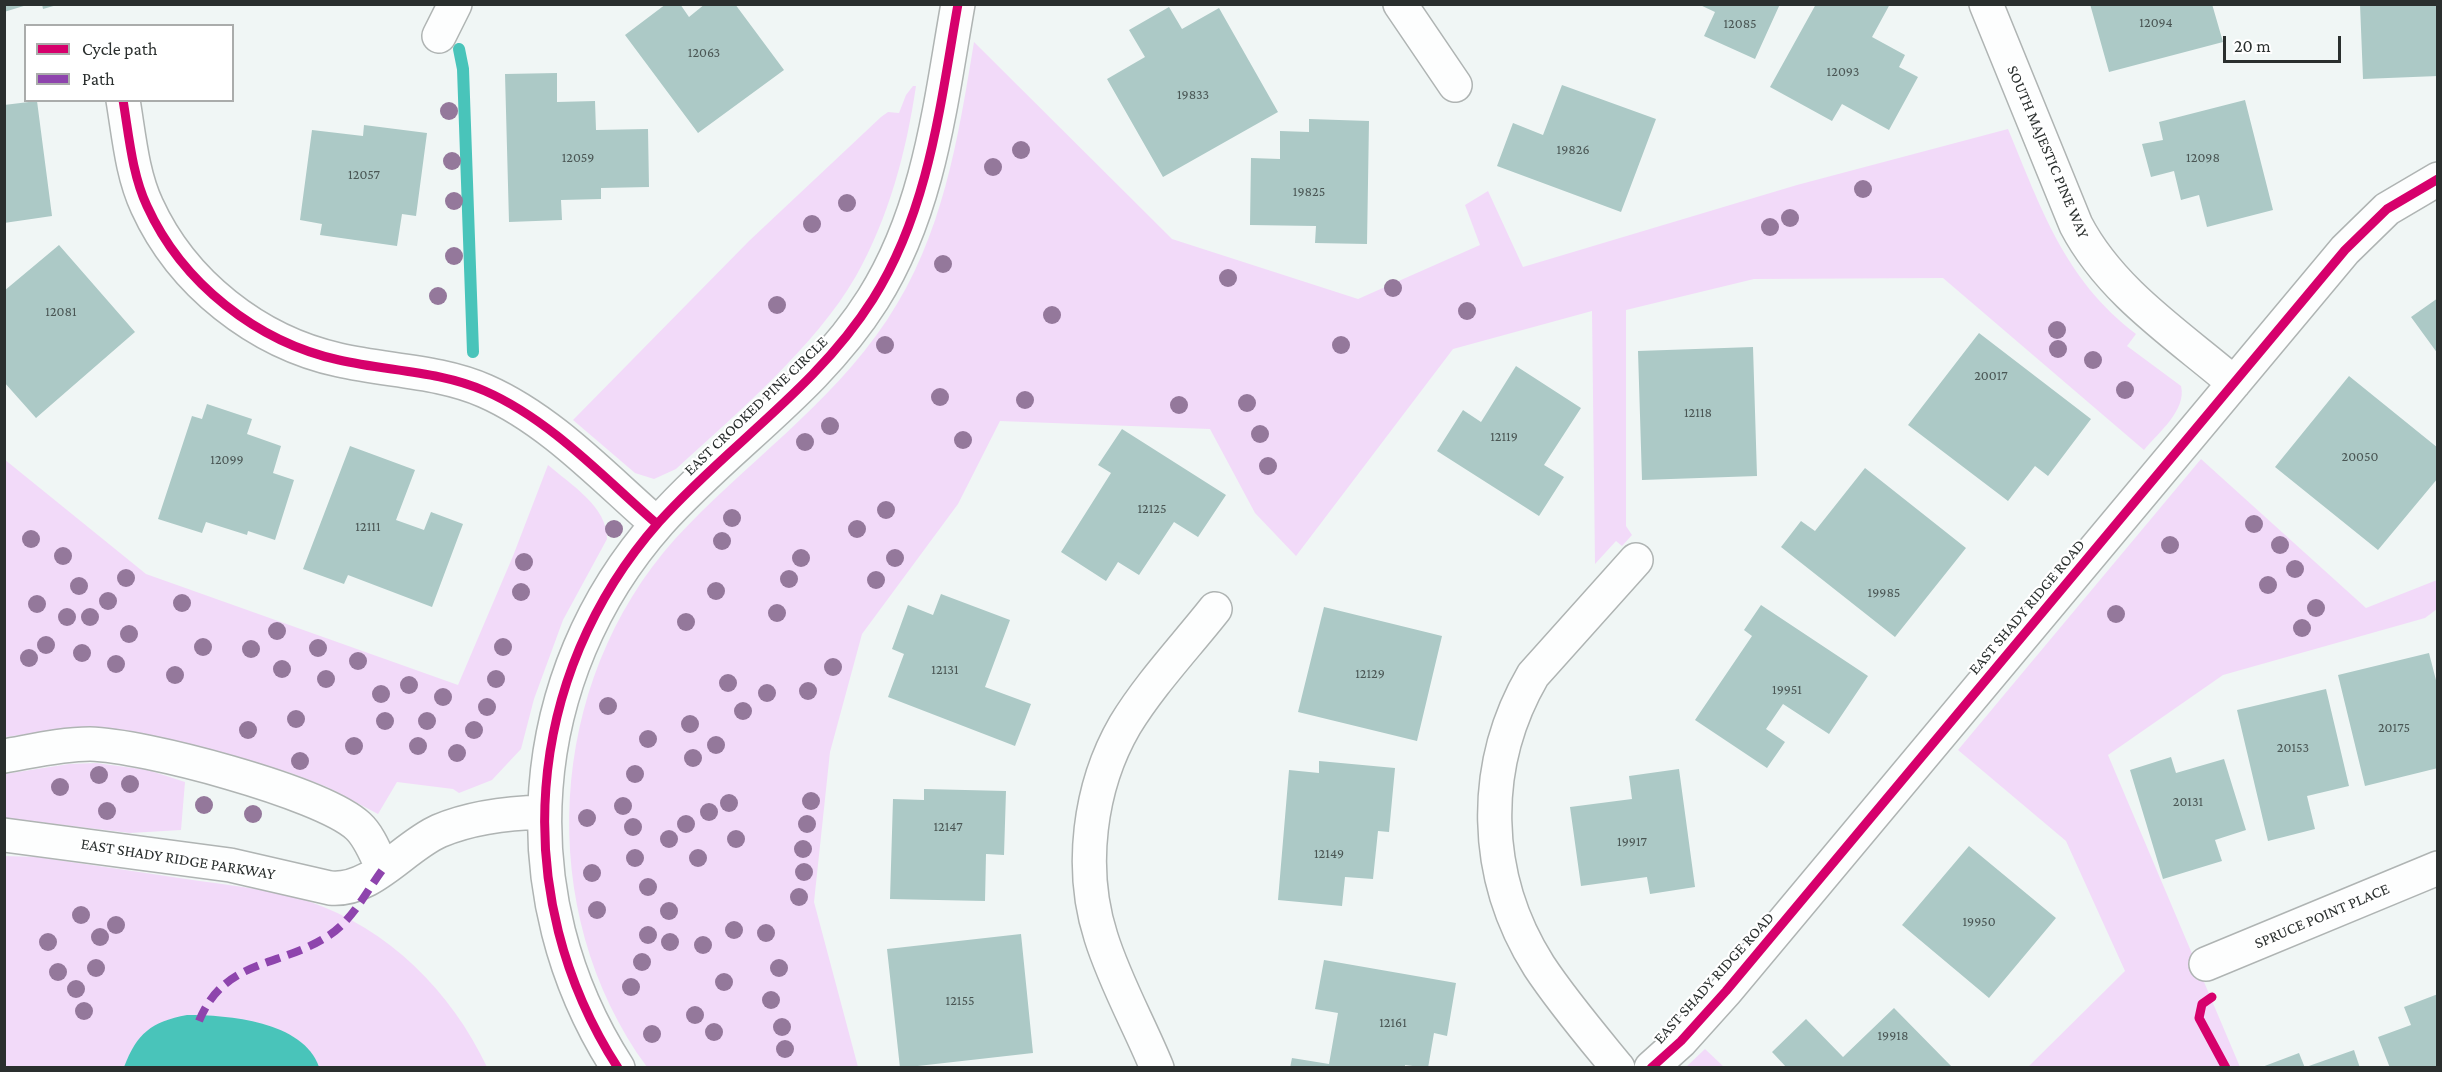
<!DOCTYPE html>
<html>
<head>
<meta charset="utf-8">
<style>
	body { margin:0 }
	#map { position:relative; width:2442px; height:1072px; overflow:hidden; background:#f0f6f5; font-family:"Crimson Pro",serif }
	canvas { display:block }
	.frame { position:absolute; inset:0; border:6px solid #2a2f2e; pointer-events:none }
	.legend { position:absolute; left:24px; top:24px; width:210px; height:78px; box-sizing:border-box; background:#fff; border:2px solid #aaacab; margin:0; padding:8px 10px; list-style:none; font-size:18px; color:#2a2f2e }
	.legend li { display:flex; align-items:center; gap:12px; height:30px }
	.legend b { width:30px; border:2px solid #aaacab }
	.scale { position:absolute; left:2223px; top:36px; width:118px; height:27px; box-sizing:border-box; border:3px solid #2a2f2e; border-top:0; padding-left:8px; font-size:18px; line-height:21px; white-space:nowrap; color:#2a2f2e; -webkit-text-stroke:4px #fff; paint-order:stroke }
</style>
</head>
<body>
<div id="map">
<canvas width="2442" height="1072"></canvas>
<div class="frame"></div>
<ul class="legend">
<li><b style="height:8px;background:#d6006c"></b>Cycle path</li>
<li><b style="height:8px;background:#8e44ad"></b>Path</li>
</ul>
<div class="scale">20 m</div>
</div>
<script>
const ctx = document.querySelector('canvas').getContext('2d');
ctx.lineJoin = 'round';
function fill(path, color) {
  ctx.fillStyle = color;
  ctx.fill(path, 'evenodd');
}
function trace(path, color, width, dash) {
  ctx.strokeStyle = color;
  ctx.lineWidth = width;
  ctx.lineCap = dash ? 'butt' : 'round';
  ctx.setLineDash(dash || []);
  ctx.stroke(path);
}
function label(font, color, halo, rows, align = 'center') {
  ctx.font = font + ' "Crimson Pro",serif';
  ctx.lineWidth = 4.5;
  ctx.setLineDash([]);
  ctx.textBaseline = 'middle';
  ctx.strokeStyle = halo;
  ctx.fillStyle = color;
  for (const [text, x, y, turn = 0] of rows) {
    ctx.save();
    ctx.translate(x, y);
    ctx.rotate((+turn || 0) * Math.PI / 180);
    ctx.textAlign = isNaN(turn) ? turn : align;
    if (halo) ctx.strokeText(text, 0, 0);
    ctx.fillText(text, 0, 0);
    ctx.restore();
  }
}
fill(new Path2D(`
	M974,42L1172,239L1358,299L1480,245L1465,205L1488,191L1523,267L1797,185L2008,129C2041,208 2064,279 2136,334L2127,346L2181,386C2187,410 2158,433 2144,450L1943,278L1754,279L1626,310V526L1632,535L1622,546L1616,541L1595,564L1592,311L1453,349L1296,556L1255,513L1210,429L1000,421L958,504L862,634L830,752L814,902L858,1067H647C533,911 546,683 675,539C744,464 830,406 887,320C943,236 958,139 974,42Z
	M913,86H916C906,153 889,217 856,276C816,346 736,414 676,469L654,479L635,473L573,420L749,241L881,117L888,112L899,113L906,95Z
	M4,459L146,574L458,685L513,556L548,465C570,484 608,507 607,539L563,620L534,699L521,749L492,780L459,793L453,789L397,782L378,814L327,787L288,772L84,727L5,737Z
	M2201,459L2366,608L2437,580V609L2425,618L2223,675L2108,755L2240,1067H2028L2125,971L2066,841L1958,750Z
	M96,763L148,770L185,782L181,830L130,833L5,818V774L69,764Z
	M4,856L37,857C87,864 137,872 186,879C227,885 269,889 308,901C389,929 451,991 487,1067H5Z
	M1705,1049L1724,1067H1686Z`), '#f2daf9');
fill(new Path2D(`
	M187,1015C228,1015 303,1021 319,1067H124C137,1033 151,1022 187,1015Z`), '#49c4ba');
trace(new Path2D(`
	M459,49L463,69L473,352`), '#49c4ba', 12);
fill(new Path2D(`
	M4,4H27V5L4,12Z
	M42,4H57V5L43,9Z
	M666,4H680L689,17L705,4H735L784,70L698,133L625,35Z
	M1698,4H1780L1755,59L1704,36L1715,12Z
	M1816,4H1890L1872,37L1905,55L1899,67L1918,77L1889,130L1842,104L1832,121L1770,87Z
	M2090,4H2212L2223,42L2109,72Z
	M2360,4H2438V76L2363,79Z
	M1169,7L1182,29L1219,8L1278,112L1163,177L1107,79L1145,57L1129,30Z
	M557,73V102L595,101L596,130L648,129L649,187L601,188V199L561,200L562,220L509,222L505,74Z
	M1562,85L1656,119L1621,212L1497,166L1513,123L1543,135Z
	M2245,100L2273,210L2207,227L2199,195L2181,200L2174,171L2151,177L2142,144L2163,140L2159,122Z
	M37,101L52,216L4,223V105Z
	M1309,119L1369,121L1367,244L1315,243L1316,226L1250,225L1251,158L1280,159V131L1309,132Z
	M364,125L427,133L416,216L402,214L397,246L320,235L322,224L300,220L312,130L363,136Z
	M59,245L135,332L36,418L4,382V291Z
	M2438,298V354L2411,317Z
	M1979,333L2091,419L2048,476L2035,466L2008,501L1908,425Z
	M1753,347L1757,476L1642,480L1638,351Z
	M1516,366L1581,408L1544,465L1564,477L1539,516L1437,451L1463,410L1481,422Z
	M2349,376L2438,448V478L2378,550L2275,467Z
	M207,404L252,419L247,434L281,446L273,473L294,480L275,540L248,531L247,535L206,522L202,533L158,519L192,416L202,419Z
	M1122,429L1226,495L1198,537L1174,522L1139,575L1118,562L1106,581L1061,552L1111,473L1098,465Z
	M350,446L415,470L396,520L424,530L431,512L463,524L432,607L348,575L344,584L303,569Z
	M1865,468L1966,548L1895,637L1781,547L1801,521L1815,531Z
	M941,594L1010,620L985,687L1031,704L1015,746L888,697L904,654L892,649L908,605L933,615Z
	M1761,605L1868,676L1829,734L1783,704L1766,729L1785,742L1767,768L1695,720L1752,636L1744,630Z
	M1324,607L1442,636L1417,741L1298,712Z
	M2429,653L2438,688V768L2365,786L2338,675Z
	M2326,689L2349,786L2307,796L2315,829L2268,841L2237,710Z
	M2171,757L2176,773L2224,759L2246,830L2215,840L2222,861L2163,879L2130,770Z
	M1319,761L1395,768L1389,832L1378,831L1373,879L1345,877L1342,906L1278,900L1289,770L1319,773Z
	M1679,769L1695,887L1650,894L1647,877L1581,886L1570,807L1632,799L1629,776Z
	M924,789L1006,791L1004,855L986,854L985,901L890,899L893,799L924,800Z
	M1969,846L2056,918L1989,998L1902,925Z
	M1021,934L1033,1053L900,1068L887,949Z
	M1324,960L1456,983L1447,1036L1434,1033L1428,1068L1405,1065V1068H1290L1292,1058L1329,1064L1338,1013L1315,1009Z
	M2438,994V1068H2390L2378,1037L2411,1025L2404,1007Z
	M1894,1008L1953,1068H1787L1772,1052L1806,1019L1843,1057Z
	M2354,1050L2360,1068H2306V1067Z
	M2299,1053L2305,1068H2262V1067Z`), '#acc9c6');
const minor = new Path2D(`
	M1400,4L1455,85
	M1986,4L2076,225C2111,292 2178,335 2234,383
	M439,36L455,4
	M123,100C129,136 132,174 147,206C182,283 257,342 339,360C387,371 440,371 485,391C551,420 604,478 657,524
	M4,756C33,751 62,744 90,744C142,745 321,792 358,826C370,837 376,855 383,869
	M4,835L230,865L330,888C372,892 403,847 439,831C472,817 507,813 543,812
	M2206,964L2438,868
	M618,1068C507,896 523,676 659,522C728,445 817,388 873,299C929,210 940,106 958,4
	M1157,1068C1139,1024 1115,982 1101,937C1079,869 1089,787 1125,725C1150,684 1185,647 1215,609
	M1618,1068C1591,1035 1562,1001 1539,966C1482,876 1480,766 1533,675L1636,560
	M1651,1068L1681,1041L1726,991L2345,250L2387,209L2438,179`);
trace(minor, '#afb4b3', 36);
trace(new Path2D(`
	M2206,1001C2187,1019 2216,1050 2226,1068`), '#d7dad9', 4, [3, 3]);
trace(minor, '#fdfefe', 33);
trace(new Path2D(`
	M199,1021C225,958 279,968 328,936C352,921 366,892 383,869`), '#8e44ad', 8, [15, 8]);
trace(new Path2D(`
	M123,100C129,136 132,174 147,206C182,283 257,342 339,360C387,371 440,371 485,391C551,420 604,478 657,524
	M2212,997L2202,1004L2199,1018L2226,1068
	M618,1068C507,896 523,676 659,522C728,445 817,388 873,299C929,210 940,106 958,4
	M1651,1068L1681,1041L1726,991L2345,250L2387,209L2438,179`), '#d6006c', 9);
ctx.fillStyle = '#94789b';
for (const [x, y] of [
	[449,111],
	[1021,150],
	[452,161],
	[993,167],
	[1863,189],
	[454,201],
	[847,203],
	[1790,218],
	[812,224],
	[1770,227],
	[454,256],
	[943,264],
	[1228,278],
	[1393,288],
	[438,296],
	[777,305],
	[1467,311],
	[1052,315],
	[2057,330],
	[885,345],
	[1341,345],
	[2058,349],
	[2093,360],
	[2125,390],
	[940,397],
	[1025,400],
	[1247,403],
	[1179,405],
	[830,426],
	[1260,434],
	[963,440],
	[805,442],
	[1268,466],
	[886,510],
	[732,518],
	[2254,524],
	[614,529],
	[857,529],
	[31,539],
	[722,541],
	[2170,545],
	[2280,545],
	[63,556],
	[801,558],
	[895,558],
	[524,562],
	[2295,569],
	[126,578],
	[789,579],
	[876,580],
	[2268,585],
	[79,586],
	[716,591],
	[521,592],
	[108,601],
	[182,603],
	[37,604],
	[2316,608],
	[777,613],
	[2116,614],
	[67,617],
	[90,617],
	[686,622],
	[2302,628],
	[277,631],
	[129,634],
	[46,645],
	[203,647],
	[503,647],
	[318,648],
	[251,649],
	[82,653],
	[29,658],
	[358,661],
	[116,664],
	[833,667],
	[282,669],
	[175,675],
	[326,679],
	[496,679],
	[728,683],
	[409,685],
	[808,691],
	[767,693],
	[381,694],
	[443,697],
	[608,706],
	[487,707],
	[743,711],
	[296,719],
	[385,721],
	[427,721],
	[690,724],
	[248,730],
	[474,730],
	[648,739],
	[716,745],
	[354,746],
	[418,746],
	[457,753],
	[693,758],
	[300,761],
	[635,774],
	[99,775],
	[130,784],
	[60,787],
	[811,801],
	[729,803],
	[204,805],
	[623,806],
	[107,811],
	[709,812],
	[253,814],
	[587,818],
	[686,824],
	[807,824],
	[633,827],
	[669,839],
	[736,839],
	[803,849],
	[635,858],
	[698,858],
	[804,872],
	[592,873],
	[648,887],
	[799,897],
	[597,910],
	[669,911],
	[81,915],
	[116,925],
	[734,930],
	[766,933],
	[648,935],
	[100,937],
	[48,942],
	[670,942],
	[703,945],
	[642,962],
	[96,968],
	[779,968],
	[58,972],
	[724,982],
	[631,987],
	[76,989],
	[771,1000],
	[84,1011],
	[695,1015],
	[782,1027],
	[714,1032],
	[652,1034],
	[785,1049]
]) {
  ctx.beginPath();
  ctx.arc(x, y, 9, 0, 2 * Math.PI);
  ctx.fill();
}
label('14px', '#4a5654', null, [
	["12094",2156,23],
	["12085",1740,24],
	["12063",704,53],
	["12093",1843,72],
	["19833",1193,95],
	["19826",1573,150],
	["12059",578,158],
	["12098",2203,158],
	["12057",364,175],
	["19825",1309,192],
	["12081",61,312],
	["20017",1991,376],
	["12118",1698,413],
	["12119",1504,437],
	["20050",2360,457],
	["12099",227,460],
	["12125",1152,509],
	["12111",368,527],
	["19985",1884,593],
	["12131",945,670],
	["12129",1370,674],
	["19951",1787,690],
	["20175",2394,728],
	["20153",2293,748],
	["20131",2188,802],
	["12147",948,827],
	["19917",1632,842],
	["12149",1329,854],
	["19950",1979,922],
	["12155",960,1001],
	["12161",1393,1023],
	["19918",1893,1036]
]);
label('16px', '#2a2f2e', '#fff', [
	["SOUTH MAJESTIC PINE WAY",2048,152,67],
	["EAST CROOKED PINE CIRCLE",756,406,-44],
	["EAST SHADY RIDGE ROAD",2027,607,-50],
	["EAST SHADY RIDGE PARKWAY",178,859,9],
	["SPRUCE POINT PLACE",2322,916,-23],
	["EAST SHADY RIDGE ROAD",1714,978,-48]
]);
</script>
</body>
</html>
